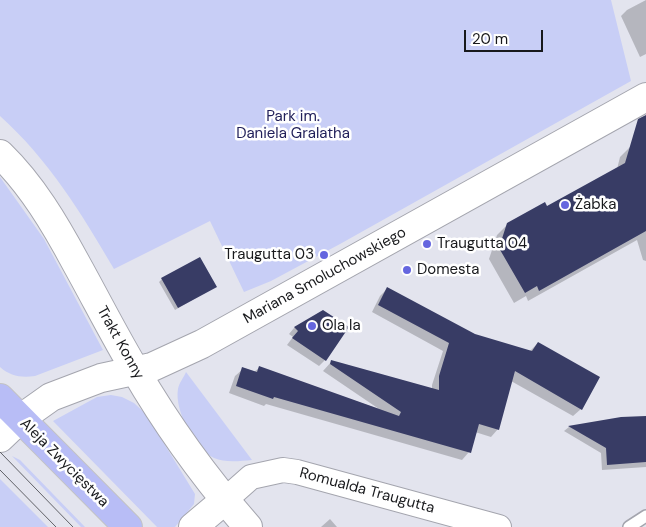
<!DOCTYPE html>
<html>
<head>
<meta charset="utf-8">
<style>
	body { margin:0 }
	#map { position:relative; width:646px; height:527px; overflow:hidden; background:#e3e4ee; font-family:"DM Sans",sans-serif }
	canvas { display:block }
	.scale { position:absolute; left:464px; top:30px; width:79px; height:22px; box-sizing:border-box; border:2px solid #18191c; border-top:0; padding-left:6px; font-size:15px; line-height:18px; white-space:nowrap; color:#18191c; -webkit-text-stroke:4px #fff; paint-order:stroke }
</style>
</head>
<body>
<div id="map">
<canvas width="646" height="527"></canvas>
<div class="scale">20 m</div>
</div>
<script>
const ctx = document.querySelector('canvas').getContext('2d');
ctx.lineJoin = 'round';
function fill(path, color) {
  ctx.fillStyle = color;
  ctx.fill(path, 'evenodd');
}
function trace(path, color, width, dash) {
  ctx.strokeStyle = color;
  ctx.lineWidth = width;
  ctx.lineCap = dash ? 'butt' : 'round';
  ctx.setLineDash(dash || []);
  ctx.stroke(path);
}
function label(font, color, halo, rows, align = 'center') {
  ctx.font = font + ' "DM Sans",sans-serif';
  ctx.lineWidth = 5;
  ctx.setLineDash([]);
  ctx.textBaseline = 'middle';
  ctx.strokeStyle = halo;
  ctx.fillStyle = color;
  for (const [text, x, y, turn = 0] of rows) {
    ctx.save();
    ctx.translate(x, y);
    ctx.rotate((+turn || 0) * Math.PI / 180);
    ctx.textAlign = isNaN(turn) ? turn : align;
    if (halo) ctx.strokeText(text, 0, 0);
    ctx.fillText(text, 0, 0);
    ctx.restore();
  }
}
fill(new Path2D(`
	M0,0H611L631,81L340,244L271,281L244,292L210,221L114,269C82,214 48,159 0,116Z
	M0,177L44,239L103,350L35,376C21,378 10,376 0,367Z
	M186,372L252,460C240,461 225,463 214,458C195,449 174,410 178,389C179,383 184,377 186,372Z
	M111,395L122,397L134,403L146,414L195,494L194,504L175,527H157L53,421L97,397Z
	M12,456L20,460L85,527H81Z
	M0,479L48,527H0Z`), '#c8cef6');
fill(new Path2D(`
	M646,0V54L640,57L621,16L627,10Z
	M646,143V261L643,260L637,240L528,301L526,296L514,303L489,259L497,235L508,224L547,208L617,169L620,157L631,146Z
	M162,279L215,287L175,310L159,282Z
	M388,288L475,336L530,351L538,343L581,409L573,416L511,381L498,429L491,437L475,432L469,452L462,460L266,404L264,406L229,393L235,376L243,369L254,372L259,368L379,409L323,371L332,361L432,390V385L443,351L372,312L380,296Z
	M322,311L347,327L325,360L319,366L287,345L293,337L289,334L294,328Z
	M646,417V467L602,470L601,453L564,431L569,427L622,418Z
	M330,519L337,527H321Z`), '#0003');
fill(new Path2D(`
	M646,115V231L539,291L537,286L525,293L499,248L507,223L545,202L547,206L625,163L638,119Z
	M200,257L217,287L178,308L161,278Z
	M387,287L475,334L532,351L538,342L600,377L582,410L515,371L499,430L479,424L471,453L274,397L273,399L236,386L242,367L257,372L259,366L399,416L401,412L330,364L331,360L439,390V376L449,343L378,305Z
	M323,310L349,327L326,361L292,338L298,331L294,327Z
	M646,416V462L607,465L606,448L568,426L621,417Z`), '#383c65');
const service = new Path2D(`
	M629,527L646,516`);
const minor = new Path2D(`
	M225,500L251,477L283,470L297,472L499,527`);
const tertiary = new Path2D(`
	M0,154C32,185 55,224 76,263C96,299 114,335 135,370C167,425 206,479 248,527
	M0,438L20,419L51,397L101,378L152,367L202,344L646,97
	M193,527L225,500`);
const primary = new Path2D(`
	M0,398L128,527`);
trace(service, '#a4a5ae', 14);
trace(minor, '#a4a5ae', 26);
trace(tertiary, '#a4a5ae', 30);
trace(primary, '#c3c3c4', 30);
trace(service, '#fff', 11);
trace(minor, '#fff', 24);
trace(tertiary, '#fff', 28);
trace(primary, '#b8bdf6', 28);
trace(new Path2D(`
	M0,452L73,527
	M0,470L56,527`), '#606167', 1);
for (const [x, y, r, color] of [
	[565,205,5,"#6566df"],
	[427,244,5,"#6566df"],
	[324,255,5,"#6566df"],
	[407,270,5,"#6566df"],
	[312,326,5,"#6566df"]
]) {
  const dot = new Path2D();
  dot.arc(x, y, r, 0, 2 * Math.PI);
  ctx.fillStyle = color;
  ctx.fill(dot);
  trace(dot, '#fff', 2);
}
label('15px', '#22215a', '#fff', [
	["Park im.",293,117],
	["Daniela Gralatha",293,134]
]);
label('15px', '#18191c', '#fff', [
	["Żabka",575,205],
	["Traugutta 04",437,244],
	["Traugutta 03",314,255,"right"],
	["Domesta",417,270],
	["Ola la",322,326]
], 'left');
label('15px', '#18191c', '#fff', [
	["Mariana Smoluchowskiego",325,276,-29],
	["Trakt Konny",120,343,61],
	["Aleja Zwycięstwa",64,463,45],
	["Romualda Traugutta",367,491,15]
]);
</script>
</body>
</html>
